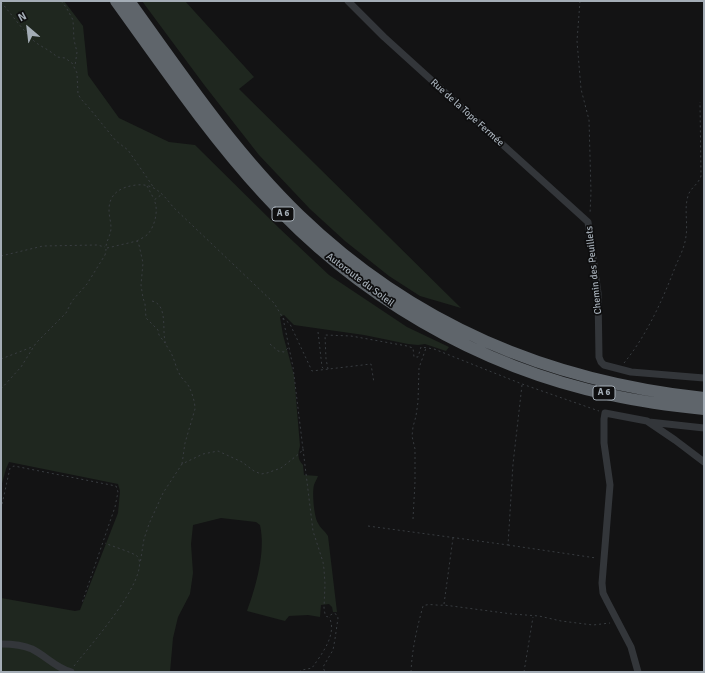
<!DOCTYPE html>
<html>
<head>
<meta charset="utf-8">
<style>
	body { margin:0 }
	#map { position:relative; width:705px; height:673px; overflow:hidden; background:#131314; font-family:Signika,sans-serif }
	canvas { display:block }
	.frame { position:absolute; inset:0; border:2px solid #a4adb6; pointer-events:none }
	.north { position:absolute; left:8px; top:8px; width:40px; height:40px; -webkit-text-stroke:3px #0e0e0f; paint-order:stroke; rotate:332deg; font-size:11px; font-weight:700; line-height:16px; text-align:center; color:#a4adb6 }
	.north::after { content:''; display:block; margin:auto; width:14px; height:18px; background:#a4adb6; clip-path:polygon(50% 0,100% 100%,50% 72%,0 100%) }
</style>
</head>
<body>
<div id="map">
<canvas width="705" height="673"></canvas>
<div class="frame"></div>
<div class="north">N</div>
</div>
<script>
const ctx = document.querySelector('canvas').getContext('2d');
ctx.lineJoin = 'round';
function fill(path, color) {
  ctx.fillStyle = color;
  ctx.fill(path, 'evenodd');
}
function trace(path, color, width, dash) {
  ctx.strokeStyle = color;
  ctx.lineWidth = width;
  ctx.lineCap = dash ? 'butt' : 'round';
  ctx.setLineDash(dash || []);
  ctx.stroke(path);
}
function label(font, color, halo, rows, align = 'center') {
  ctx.font = font + ' Signika,sans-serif';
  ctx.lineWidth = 3.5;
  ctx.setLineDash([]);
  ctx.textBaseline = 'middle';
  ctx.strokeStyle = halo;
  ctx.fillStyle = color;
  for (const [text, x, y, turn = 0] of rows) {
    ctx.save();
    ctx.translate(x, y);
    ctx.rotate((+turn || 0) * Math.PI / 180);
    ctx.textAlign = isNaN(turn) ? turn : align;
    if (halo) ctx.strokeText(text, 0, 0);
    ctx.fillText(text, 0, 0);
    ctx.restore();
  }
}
fill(new Path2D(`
	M1,1H64L83,26L88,75L119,118L169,142L195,145L279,228L329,275L407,327L449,347L446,351L425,344L418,345L408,344L364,335L294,325L284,315L280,317L283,335L294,375L300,446C298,453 297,459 303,465L304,475L318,476C317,479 315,482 314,485C312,492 314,517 318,523C320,528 325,531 328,536L337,612H333L332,607L329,604L321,605L320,617L308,615L289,616L285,621L247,611C256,587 266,551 260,525L256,522L221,518L193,525L191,544L193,573L190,594L178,617L173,638L170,672H1V598L75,611L80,610L118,513L120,491L118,484L9,462L6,469L1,487Z
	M142,1H185L254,77L239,89L461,308L420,296L389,276L345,241L310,209L259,155L205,86Z`), '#1f271f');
trace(new Path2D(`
	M61,1L66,7L73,20L74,40L77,52L75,66
	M580,1L577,41L581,89L589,120L591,192L590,214
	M1,2C12,15 22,29 34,41C41,47 50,50 57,57L65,58L72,63L77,73L78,94L81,99L90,109L116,141L128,150L154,188
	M147,186L154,199
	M137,241C140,239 145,237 148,234C155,226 159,209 154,200L161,195
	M107,248L137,241L139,245L143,263L141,285L143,298L145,304L146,318L158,330L159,335L165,343
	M1,256L43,246L97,245L105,247
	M152,301C169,305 161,332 166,345C168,348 171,352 172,355C175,361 176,368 179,373C181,378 185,381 188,385C192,392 195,402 195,409L185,443L182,464
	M283,318L290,324L312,371L371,364L374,383
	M318,332L322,367L324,369
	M270,344L278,351L284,352L288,348
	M1,359L32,347
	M624,363C647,335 663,299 676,265C680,256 685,246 686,236C688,223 684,209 688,196C690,188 698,185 701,176L700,102
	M328,369L326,359L325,335L351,336L407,346L413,348L414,357H418L421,347L434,349L522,384L599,411
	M1,389L21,367L36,343L66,313L72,301L87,284L105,255C106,251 106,250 106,246C107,240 111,234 111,228C111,222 109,216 109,210C109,193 121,187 136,185C154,183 163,194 173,207L274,303L283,318L293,367L303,449L300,453L281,468L267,473L261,474L254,471L242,462L218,451L203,454L182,464L163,493L149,524L144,539L140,564
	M303,449L313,531L323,562L324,569L325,584L324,608L325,614L327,617L334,613L337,615L338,618L335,639L333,650L323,667L325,672
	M1,509L10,468L14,466L116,486L118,492L115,507L82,603
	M413,519L415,482V449L412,436L413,427L416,416L418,402L419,368L426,348
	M368,526L508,545L513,464L522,385
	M508,545L596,558
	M444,604L453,538
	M74,666C88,648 150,579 138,557C135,553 111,546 105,543
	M299,672L302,670L312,668C321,655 338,634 329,617
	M411,672C412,649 417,628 423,606C429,603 437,606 444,605L512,614L539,616L561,621L593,625L610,623
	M524,672L533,617`), '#393d41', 1, [2, 3]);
trace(new Path2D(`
	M348,1L384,37L588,222L598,293L599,357L601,362L604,365L631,372L704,378
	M649,422L704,428
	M1,644C11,644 23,645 32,649C46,656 56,668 71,672
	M638,672L631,647L607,601L603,593L602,583L610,485L604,443V419L605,413L647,421L675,440L704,462`), '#33363a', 7);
trace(new Path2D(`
	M116,1C163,66 209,134 264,194C356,295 478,367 611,395C642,402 673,406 704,409
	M129,1C182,75 234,152 299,215C413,325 548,381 704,398`), '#5f656b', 12);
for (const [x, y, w] of [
	[283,214,22],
	[604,393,22]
]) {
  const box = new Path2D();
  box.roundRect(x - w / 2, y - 7, w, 14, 3);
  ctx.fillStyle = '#0e0e0f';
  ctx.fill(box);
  trace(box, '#a4adb6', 1);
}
label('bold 9px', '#a4adb6', null, [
	["A 6",283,214],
	["A 6",604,393]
]);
label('10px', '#a4adb6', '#0e0e0f', [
	["Rue de la Tope Fermée",467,113,42],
	["Chemin des Peuillets",594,270,-96],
	["Autoroute du Soleil",360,280,37]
]);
</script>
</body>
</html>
